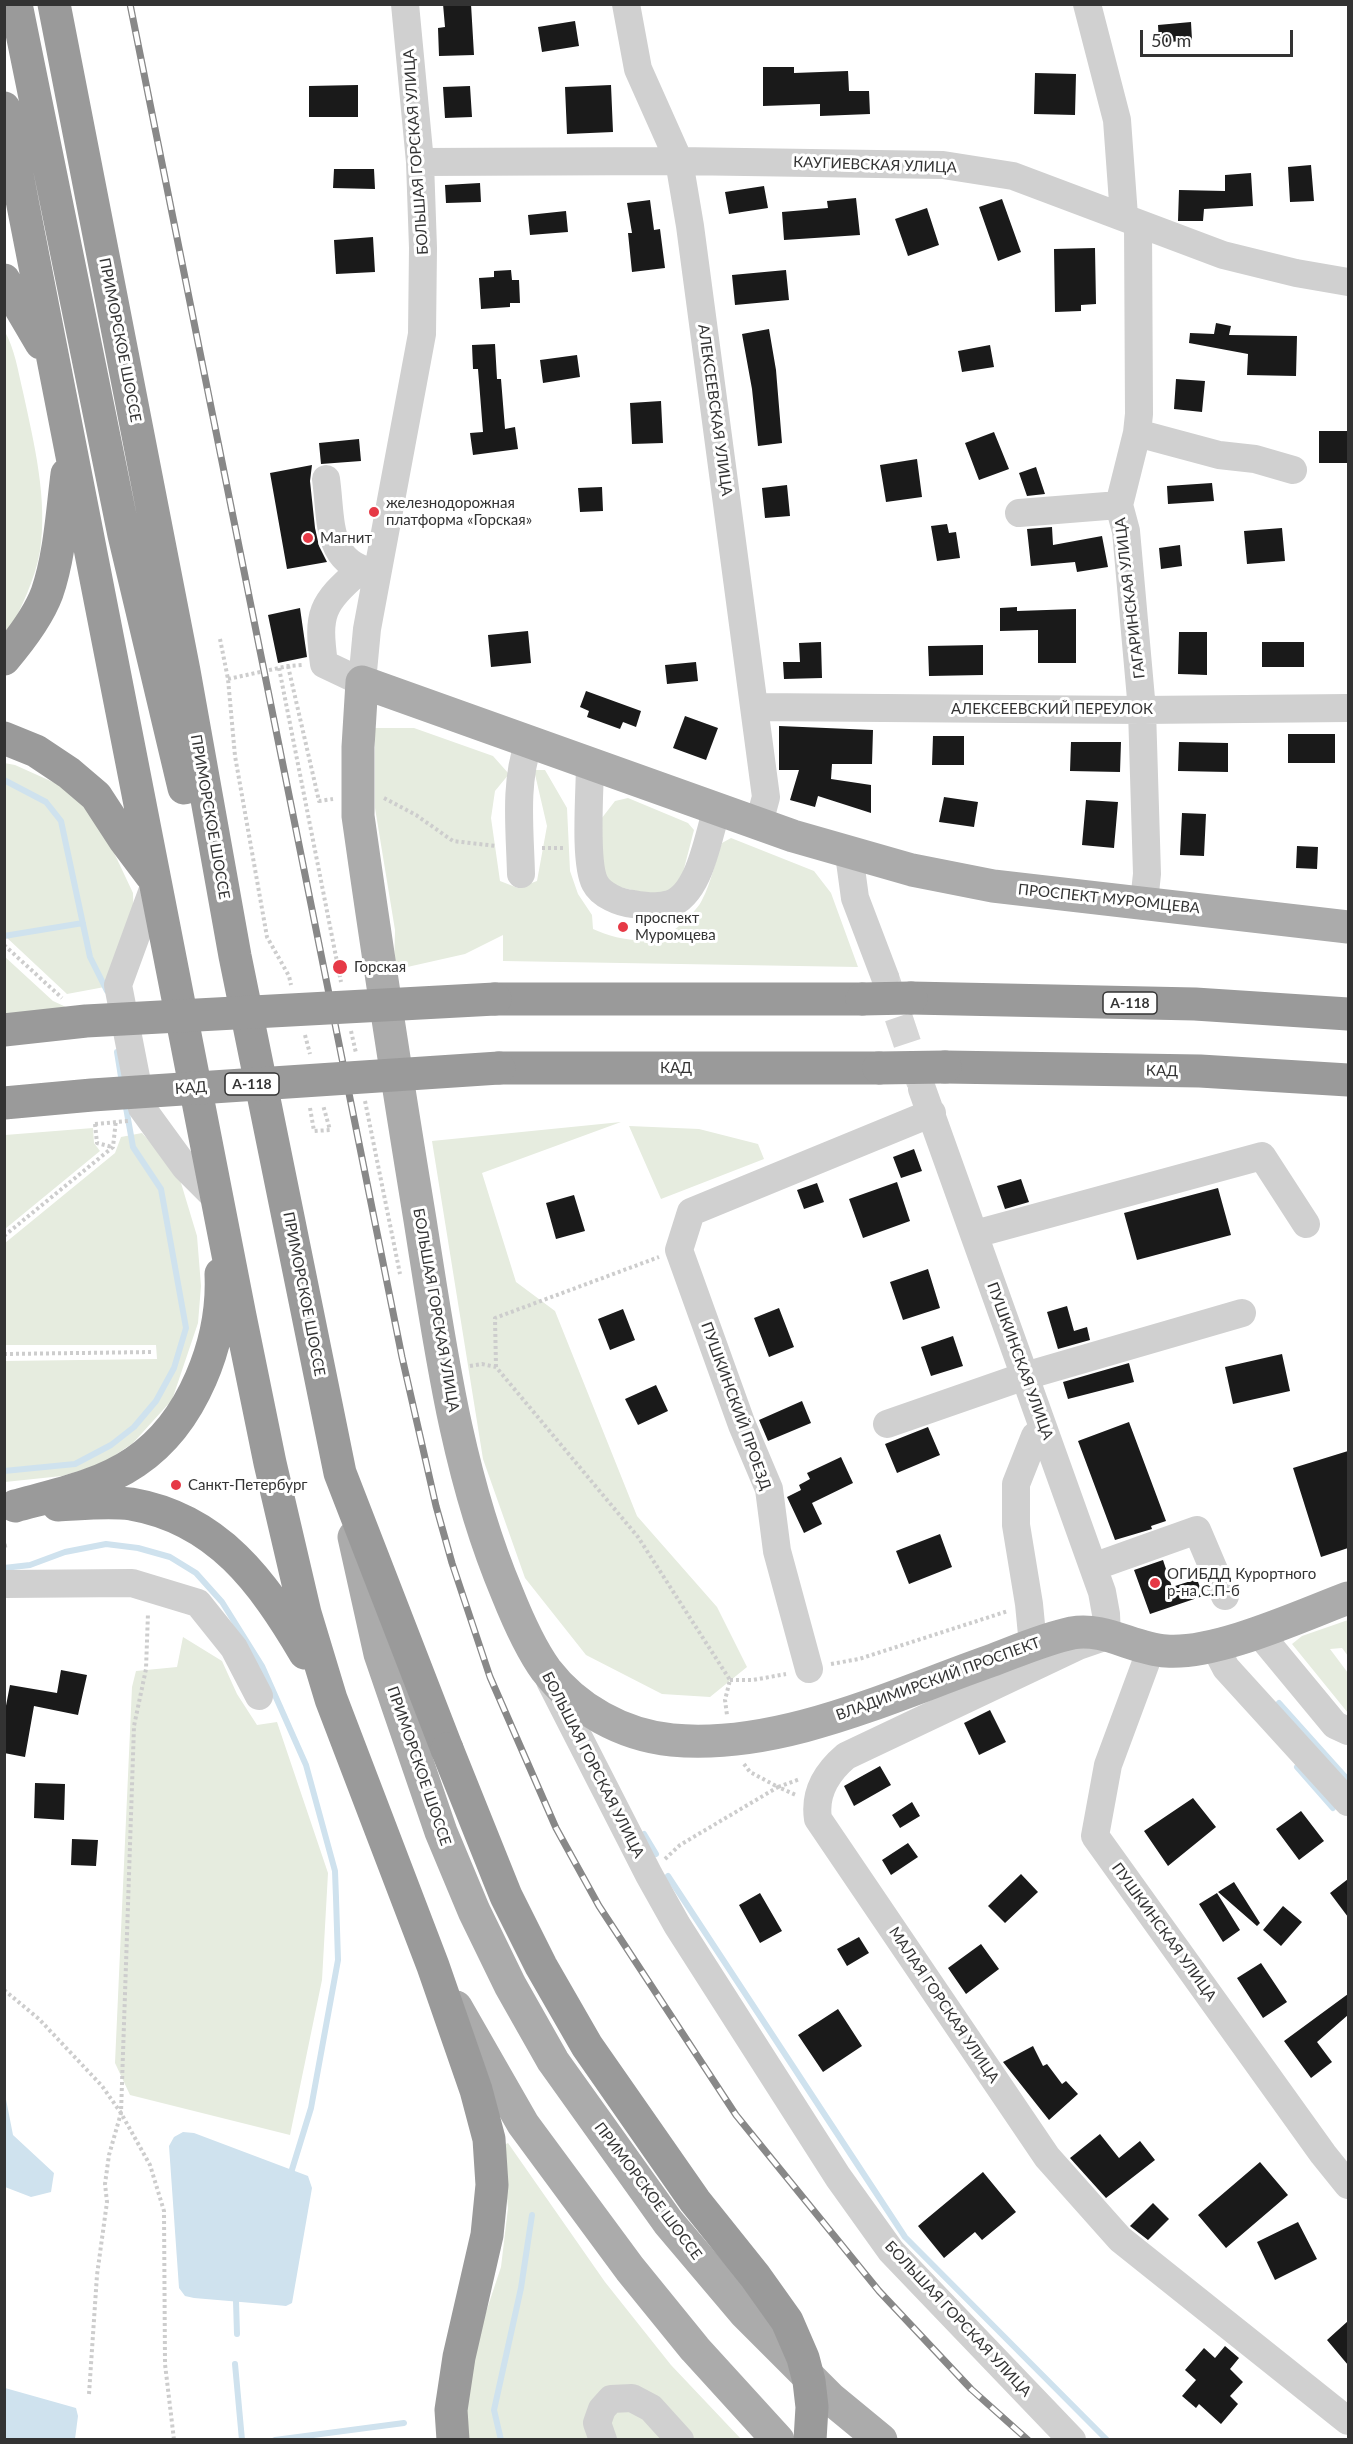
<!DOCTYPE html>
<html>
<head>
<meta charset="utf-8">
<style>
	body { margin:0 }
	#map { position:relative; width:1353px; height:2444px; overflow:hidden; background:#fff; font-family:Lato,sans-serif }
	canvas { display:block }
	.frame { position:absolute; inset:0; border:6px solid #333; pointer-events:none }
	.scale { position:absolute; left:1140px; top:30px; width:153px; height:27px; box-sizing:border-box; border:3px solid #333; border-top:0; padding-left:8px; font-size:18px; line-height:21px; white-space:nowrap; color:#333; -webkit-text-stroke:4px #fff; paint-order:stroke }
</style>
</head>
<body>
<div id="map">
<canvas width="1353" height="2444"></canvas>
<div class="frame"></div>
<div class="scale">50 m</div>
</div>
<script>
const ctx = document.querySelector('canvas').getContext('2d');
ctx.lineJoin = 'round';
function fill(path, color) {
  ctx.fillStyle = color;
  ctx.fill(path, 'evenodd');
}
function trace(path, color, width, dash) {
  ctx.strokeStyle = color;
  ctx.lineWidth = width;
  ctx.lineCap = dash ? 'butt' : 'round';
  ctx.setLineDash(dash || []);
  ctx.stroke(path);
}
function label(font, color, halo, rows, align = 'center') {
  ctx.font = font + ' Lato,sans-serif';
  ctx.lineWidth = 6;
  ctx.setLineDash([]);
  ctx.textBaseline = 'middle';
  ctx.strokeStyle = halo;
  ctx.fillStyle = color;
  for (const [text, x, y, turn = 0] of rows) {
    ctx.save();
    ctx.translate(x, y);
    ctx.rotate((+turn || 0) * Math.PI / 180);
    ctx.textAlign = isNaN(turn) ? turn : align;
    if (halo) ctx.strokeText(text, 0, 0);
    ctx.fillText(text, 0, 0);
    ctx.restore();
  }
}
fill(new Path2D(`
	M4,330C15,349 18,371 23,392C34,443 48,499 40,551C35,580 21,607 9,633L4,638Z
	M375,728H414L493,756L509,774L495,791L491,818L500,881L518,888L537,881L547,826L534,770H545L567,808L570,871L578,894L592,915L593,929C612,938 641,944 662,938C671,935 698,910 702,900C711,883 715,861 722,843L731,838L814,871L831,893L858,967L503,961V935L465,954L394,970L395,930L375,808Z
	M4,763L15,765L64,787L96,817L117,859L133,893L134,927L110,986L67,994L5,936Z
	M628,798L688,823L694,830L680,884L664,898L604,883L598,823L615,801Z
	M4,956L53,1001L66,1007L5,1020Z
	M621,1122L482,1173L516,1282L555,1311L637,1516L717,1607L747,1667L710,1697L662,1694L586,1655L525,1578L483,1459L432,1141Z
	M629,1126L699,1129L758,1144L764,1159L661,1199Z
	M93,1128L94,1143L100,1151L5,1229V1135Z
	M142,1133L178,1173L197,1236L201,1286L198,1323L172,1400L133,1443L102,1464L62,1476L5,1482L4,1361L157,1359L156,1345H5V1243L115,1153L121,1137Z
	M1348,1620V1656L1342,1648L1330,1649L1348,1673V1713L1292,1644L1302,1636Z
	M183,1637L222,1661L237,1694L257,1725L277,1722L328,1873L322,1980L290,2135L130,2095L115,2063L132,1687L136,1671L177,1667Z
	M508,2143L605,2282L671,2365L741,2439L466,2440L467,2387L479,2333L501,2267L508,2208L502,2146Z`), '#e6ecdf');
fill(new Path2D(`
	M4,2089L13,2135L54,2173L51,2192L31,2197L5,2187Z
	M183,2132L194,2133L308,2176L312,2188L292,2303L286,2306L276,2305L194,2298L185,2296L179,2288L169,2146L174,2137Z
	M5,2388L76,2408L78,2416L75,2439H5Z`), '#cfe2ee');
trace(new Path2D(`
	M4,780L46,802L61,821L90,957L107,991
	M4,936L83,923
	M117,1052L122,1083
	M4,1471L75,1464L111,1445L134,1427L156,1401L174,1368L186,1328L161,1189L133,1147L125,1102
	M4,1568L30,1565L65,1552L106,1544L138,1548L170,1557L196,1573L222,1602L262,1666L306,1765L335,1871L336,1898L338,1960L311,2108L290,2176
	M1279,1703L1348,1780
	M1297,1767L1333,1808
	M644,1834L656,1854
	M668,1876L905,2237L1107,2440
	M237,2334L236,2301L238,2296
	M235,2364L242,2440
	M275,2440L404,2423
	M501,2440L494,2410L521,2288L532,2215`), '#cfe2ee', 6);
fill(new Path2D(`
	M443,4H471L474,55L439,56L438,28L445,27Z
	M575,21L579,46L542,52L538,27Z
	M1191,22L1192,40L1159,43L1158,25Z
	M763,67H794V73L848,71L849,91H869L870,114L820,116V104L763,106Z
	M1035,73L1076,74L1075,115L1034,114Z
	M358,85V117H309V86Z
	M611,85L613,132L567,134L565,87Z
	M470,86L472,117L445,118L443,87Z
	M1311,165L1314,201L1290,202L1288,167Z
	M334,169H374L375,189L333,188Z
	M1251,173L1253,206L1204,209L1203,221H1178L1179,190L1225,191V175Z
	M480,183L481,202L446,203L445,185Z
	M764,186L768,208L729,214L725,192Z
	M856,198L860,235L784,240L782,212L828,208L827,201Z
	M1002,199L1021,252L998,261L979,207Z
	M650,200L654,230L660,229L665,268L632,272L628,233H632L627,203Z
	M927,208L939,245L908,256L895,219Z
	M566,211L568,232L530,235L528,215Z
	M373,237L375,272L336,274L334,240Z
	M1095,248L1096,304L1081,305V311L1055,312L1054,249Z
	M511,270L512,280H519L520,303H510V307L481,309L479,278L494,277V271Z
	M786,270L789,300L735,305L732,275Z
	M1216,323L1231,326L1229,335L1297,336L1296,376L1247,375L1248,354L1189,343L1190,333L1214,334Z
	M769,329L776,370L782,443L758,446L752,389L742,334Z
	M495,344L497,379H501L505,429L515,427L518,449L473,455L470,433L483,432L478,369H473L472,345Z
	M990,345L994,367L962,372L958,351Z
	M577,355L580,377L543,383L540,360Z
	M1176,379L1205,381L1202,412L1174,409Z
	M661,401L663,443L632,444L630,403Z
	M1319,431H1348V463H1319Z
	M994,432L1009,469L979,480L965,443Z
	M359,439L361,461L321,464L319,443Z
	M917,459L922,497L886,502L880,465Z
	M312,465L310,481L315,528L319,546L327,562L287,569L270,473Z
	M1036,467L1045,494L1027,496L1019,473Z
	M1212,483L1214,501L1168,504L1167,486Z
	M787,485L790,516L765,518L762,488Z
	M602,487L603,511L580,512L578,488Z
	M947,524L949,533L956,532L960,558L937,561L931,526Z
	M1052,527L1053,545L1102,536L1108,567L1077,572L1075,562L1031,566L1027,529Z
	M1282,528L1285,561L1247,564L1244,531Z
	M1180,545L1182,566L1161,569L1159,548Z
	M1017,607V611L1076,609V663H1038V630L1000,631V608Z
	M300,608L307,657L278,663L268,615Z
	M528,631L531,663L491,667L488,635Z
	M1179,632H1207V675L1178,674Z
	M821,642L822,678L784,679L783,662H800L799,643Z
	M1262,642H1304V667H1262Z
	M983,645V675L929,676L928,646Z
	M696,662L698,681L667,684L665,665Z
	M586,691L641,711L636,727L623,722L620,729L587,717L589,711L580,707Z
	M685,716L718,728L706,760L673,748Z
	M779,726L873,730L872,764H832L831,779L871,785V813L818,796L815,807L790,800L799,770H779Z
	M1288,734H1335V763H1288Z
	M933,736H964V765H932Z
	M1071,742H1121L1120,772L1070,771Z
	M1179,742L1228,743V772L1178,771Z
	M944,797L978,802L974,827L939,822Z
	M1086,800L1118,802L1114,848L1082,845Z
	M1182,813L1206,814L1204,856L1180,855Z
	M1297,846L1318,847L1317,869L1296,868Z
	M914,1149L922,1171L901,1178L893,1157Z
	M1021,1179L1029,1202L1005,1209L997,1186Z
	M897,1182L910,1221L863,1238L849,1199Z
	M817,1183L824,1202L804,1209L797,1190Z
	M1218,1188L1231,1235L1137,1260L1124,1213Z
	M574,1195L585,1231L556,1239L546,1203Z
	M928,1269L940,1308L903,1320L890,1282Z
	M1067,1306L1074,1331L1087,1327L1090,1340L1058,1349L1047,1312Z
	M779,1308L794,1347L769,1357L754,1318Z
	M623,1309L635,1340L610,1350L598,1319Z
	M953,1336L963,1366L931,1376L921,1347Z
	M1282,1354L1290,1391L1233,1404L1225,1367Z
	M1129,1363L1134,1382L1068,1399L1063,1382Z
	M656,1385L668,1411L638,1425L625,1399Z
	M802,1401L811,1423L768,1441L759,1420Z
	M1129,1422L1166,1521L1151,1526L1152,1529L1115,1540L1078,1441Z
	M928,1427L940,1455L897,1473L885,1444Z
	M1348,1451V1548L1321,1557L1293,1468Z
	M841,1457L853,1483L812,1503L822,1524L804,1533L787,1497L801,1490L799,1485L810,1479L807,1473Z
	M940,1534L952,1567L909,1584L896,1551Z
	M1163,1560L1172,1587L1197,1579L1203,1596L1150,1614L1134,1570Z
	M61,1670L87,1675L78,1715L34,1706L25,1757L4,1753V1716L10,1685L57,1693Z
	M990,1710L1006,1742L979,1755L964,1723Z
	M880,1766L891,1785L854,1806L844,1786Z
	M35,1783L65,1784L64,1820L34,1818Z
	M1193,1798L1216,1827L1168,1866L1144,1831Z
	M912,1802L920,1816L900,1828L892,1815Z
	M1301,1811L1324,1841L1299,1860L1276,1829Z
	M72,1839L98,1840L96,1866L71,1865Z
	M908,1843L918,1857L891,1875L882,1860Z
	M1021,1874L1038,1892L1005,1923L988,1906Z
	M1348,1879V1917L1330,1893Z
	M1234,1882L1260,1923L1257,1926L1218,1892Z
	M760,1893L782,1931L760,1943L739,1905Z
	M1217,1893L1240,1930L1223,1942L1199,1904Z
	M1283,1906L1302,1922L1281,1946L1263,1930Z
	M859,1937L869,1953L847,1966L837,1949Z
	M981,1944L999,1969L966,1994L948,1968Z
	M1261,1963L1287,2002L1263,2018L1237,1978Z
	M1348,1994V2015L1317,2042L1332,2062L1311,2078L1284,2041Z
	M838,2009L862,2046L823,2072L798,2035Z
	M1033,2046L1043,2066L1047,2064L1062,2084L1066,2081L1078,2094L1049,2120L1003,2062Z
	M1100,2134L1119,2158L1140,2141L1155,2160L1106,2198L1070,2158Z
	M1260,2162L1288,2195L1226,2248L1198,2215Z
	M983,2172L1016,2212L982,2240L975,2232L944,2258L918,2226Z
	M1153,2203L1169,2219L1148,2240L1130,2226Z
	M1298,2222L1317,2259L1275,2280L1257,2242Z
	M1348,2321V2365L1327,2340Z
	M1225,2346L1239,2358L1230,2369L1243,2382L1230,2396L1238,2404L1221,2424L1199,2404L1196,2408L1182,2396L1196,2380L1185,2370L1204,2348L1215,2358Z`), '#1a1a1a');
trace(new Path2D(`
	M885,977L922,1087`), '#d6d6d6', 28, [28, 14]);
trace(new Path2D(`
	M220,639L228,679L235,756L267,937L289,976L291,985
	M288,666L319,801L333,799
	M279,668L341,982
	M228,679L288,666L303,665
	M384,798L416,815L453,841L496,846
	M542,848H565
	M4,945L62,998
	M351,1031L356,1053
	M305,1035L310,1054
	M365,1101L400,1274
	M310,1108L314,1131L330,1130L323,1105
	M95,1124L97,1143L112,1147
	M4,1236L113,1147L116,1120
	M4,1354L154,1352
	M470,1366L482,1364L496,1367L638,1537L730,1680L725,1700L727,1715
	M496,1367L495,1318L659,1257
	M4,1546L9,1545
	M831,1664L859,1659L1008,1611
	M730,1680H753L786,1674
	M744,1764L750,1772L778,1787L800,1779
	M665,1859L680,1845L778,1787L796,1795
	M4,1990L39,2019L102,2086L121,2113L150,2165L164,2211L165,2364L174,2440
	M89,2394L97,2275L107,2202L105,2184L109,2155L121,2113L134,1726L146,1669L148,1613`), '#cdcdcd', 4, [3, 3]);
trace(new Path2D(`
	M626,4L638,69L679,161L690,226L766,797L759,823
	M1087,4L1117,120L1124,216
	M420,162L679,161L943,165L1013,176L1223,255L1296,273L1348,282
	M1138,224L1139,414L1137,433L1119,505L1126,531L1142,710L1147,874L1144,902
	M1137,433L1219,455L1255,459L1293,470
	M326,479C332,522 325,565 377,573
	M1019,513L1119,505
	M360,570C321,604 317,613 324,664L362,682L367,629L422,334L423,248L420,162L405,4
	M755,707L1142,710L1348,708
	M590,764C590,790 584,862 595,883C601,895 620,903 633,904C644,906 659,908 670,904C700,894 708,836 717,809
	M849,854L855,898L885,977
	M521,874C520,831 514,783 529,742
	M156,881L118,985L142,1108L185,1167L218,1200
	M922,1089L1102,1592L1106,1614L1107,1636L1078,1646L846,1756C826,1773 814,1793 818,1819L1047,2157L1120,2239L1348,2421
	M975,1234L1262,1156L1306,1224
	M887,1424L1025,1376L1242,1313
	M1093,1567L1197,1530L1225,1596
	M4,1584L132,1583L198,1603L234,1648L259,1696
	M1258,1632L1335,1725L1348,1731
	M1033,1645L1029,1604L1016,1525V1484L1035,1436L1044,1430
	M1214,1645L1226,1668L1348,1802
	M1151,1649L1108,1765L1095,1836L1323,2154L1348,2185
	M809,1669L777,1551L769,1489L742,1425L679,1250L691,1212L932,1113
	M550,1681L649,1875L677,1925L838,2177L891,2251L1072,2440
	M603,2440L597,2423L602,2409L611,2399L632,2398L651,2408L680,2440`), '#d0d0d0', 28);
trace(new Path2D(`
	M1348,927L993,886L912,870L793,836L362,682L358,747V816C377,951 398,1086 420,1220C440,1346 457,1475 507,1593C517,1618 530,1648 546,1670C576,1709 622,1735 672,1740C779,1750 891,1696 990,1661C1017,1651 1044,1639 1072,1633C1104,1627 1134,1649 1166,1651C1216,1655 1300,1616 1348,1598
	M354,1537L380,1654L441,1832L474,1911L510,1985L553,2061L668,2222L745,2313L830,2398L881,2440
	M456,2007L523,2124L630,2269L695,2349L778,2440`), '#ababab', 33);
trace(new Path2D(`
	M16,4L124,535L184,788
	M54,4L184,671L235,956L340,1473L447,1749
	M4,108L240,1316L270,1463L305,1613L331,1699L433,1966L476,2090L489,2139L492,2185L487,2235L459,2357L451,2410L453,2440
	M4,280L41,343
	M4,659C21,639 38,617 47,593C60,555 62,513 67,474
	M4,738L36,751L69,773L96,796L124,839L151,875
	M911,998L1195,1004L1348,1014
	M495,999H862
	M945,1067L1200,1071L1348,1080
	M499,1068H879
	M58,1505C81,1504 108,1501 131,1504C218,1519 263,1582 305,1653
	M15,1506C55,1495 100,1486 135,1462C193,1423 224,1341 221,1274`), '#9a9a9a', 33);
const rail = new Path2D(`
	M130,4L402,1357L436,1506L452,1563L490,1677L556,1828L599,1906L736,2115L879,2291L971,2389L1028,2440`);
trace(rail, '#888', 7);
trace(rail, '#fff', 4.5, [14]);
trace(new Path2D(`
	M95,1124L128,1121`), '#cdcdcd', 4, [3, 3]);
trace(new Path2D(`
	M862,999L911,998
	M4,1030L86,1021L495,999
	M879,1068L945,1067
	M4,1103L92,1095L499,1068
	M447,1749L506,1896L541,1966L587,2046L695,2201L755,2276L787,2321L803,2358L809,2381L812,2407L810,2440`), '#9a9a9a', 33);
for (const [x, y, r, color] of [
	[374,512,6,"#e63946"],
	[308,538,6,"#e63946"],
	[623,927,6,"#e63946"],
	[340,967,8,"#e63946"],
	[176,1485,6,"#e63946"],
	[1155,1583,6,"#e63946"]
]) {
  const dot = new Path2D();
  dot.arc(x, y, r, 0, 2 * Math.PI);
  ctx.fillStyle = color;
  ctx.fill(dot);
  trace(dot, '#fff', 2);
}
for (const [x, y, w] of [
	[1130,1003,54],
	[252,1084,54]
]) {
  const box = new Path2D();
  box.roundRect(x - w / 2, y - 11, w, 22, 4.5);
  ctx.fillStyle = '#fff';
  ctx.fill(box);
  trace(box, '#333', 1.5);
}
label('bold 14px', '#333', null, [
	["А-118",1130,1003],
	["А-118",252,1084]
]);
label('15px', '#333', '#fff', [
	["БОЛЬШАЯ ГОРСКАЯ УЛИЦА",416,152,-94],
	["КАУГИЕВСКАЯ УЛИЦА",875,165,2],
	["ПРИМОРСКОЕ ШОССЕ",120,340,79],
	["АЛЕКСЕЕВСКАЯ УЛИЦА",715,410,82],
	["ГАГАРИНСКАЯ УЛИЦА",1130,598,-97],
	["АЛЕКСЕЕВСКИЙ ПЕРЕУЛОК",1052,709],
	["ПРИМОРСКОЕ ШОССЕ",210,817,80],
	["ПРОСПЕКТ МУРОМЦЕВА",1109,899,6],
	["КАД",676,1068],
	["КАД",1162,1071,1],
	["КАД",191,1088,-4],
	["ПРИМОРСКОЕ ШОССЕ",304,1294,79],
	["БОЛЬШАЯ ГОРСКАЯ УЛИЦА",436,1310,80],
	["ПУШКИНСКАЯ УЛИЦА",1020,1361,70],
	["ПУШКИНСКИЙ ПРОЕЗД",736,1406,70],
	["ВЛАДИМИРСКИЙ ПРОСПЕКТ",938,1679,-20],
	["БОЛЬШАЯ ГОРСКАЯ УЛИЦА",593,1765,63],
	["ПРИМОРСКОЕ ШОССЕ",419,1766,71],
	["ПУШКИНСКАЯ УЛИЦА",1164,1932,54],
	["МАЛАЯ ГОРСКАЯ УЛИЦА",944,2005,56],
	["ПРИМОРСКОЕ ШОССЕ",648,2191,53],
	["БОЛЬШАЯ ГОРСКАЯ УЛИЦА",958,2319,47]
]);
label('15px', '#333', '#fff', [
	["железнодорожная",386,503],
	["платформа «Горская»",386,520],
	["Магнит",320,538],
	["проспект",635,918],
	["Муромцева",635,935],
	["Горская",354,967],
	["Санкт-Петербург",188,1485],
	["ОГИБДД Курортного",1167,1574],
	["р-на С.П-б",1167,1591]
], 'left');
</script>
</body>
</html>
